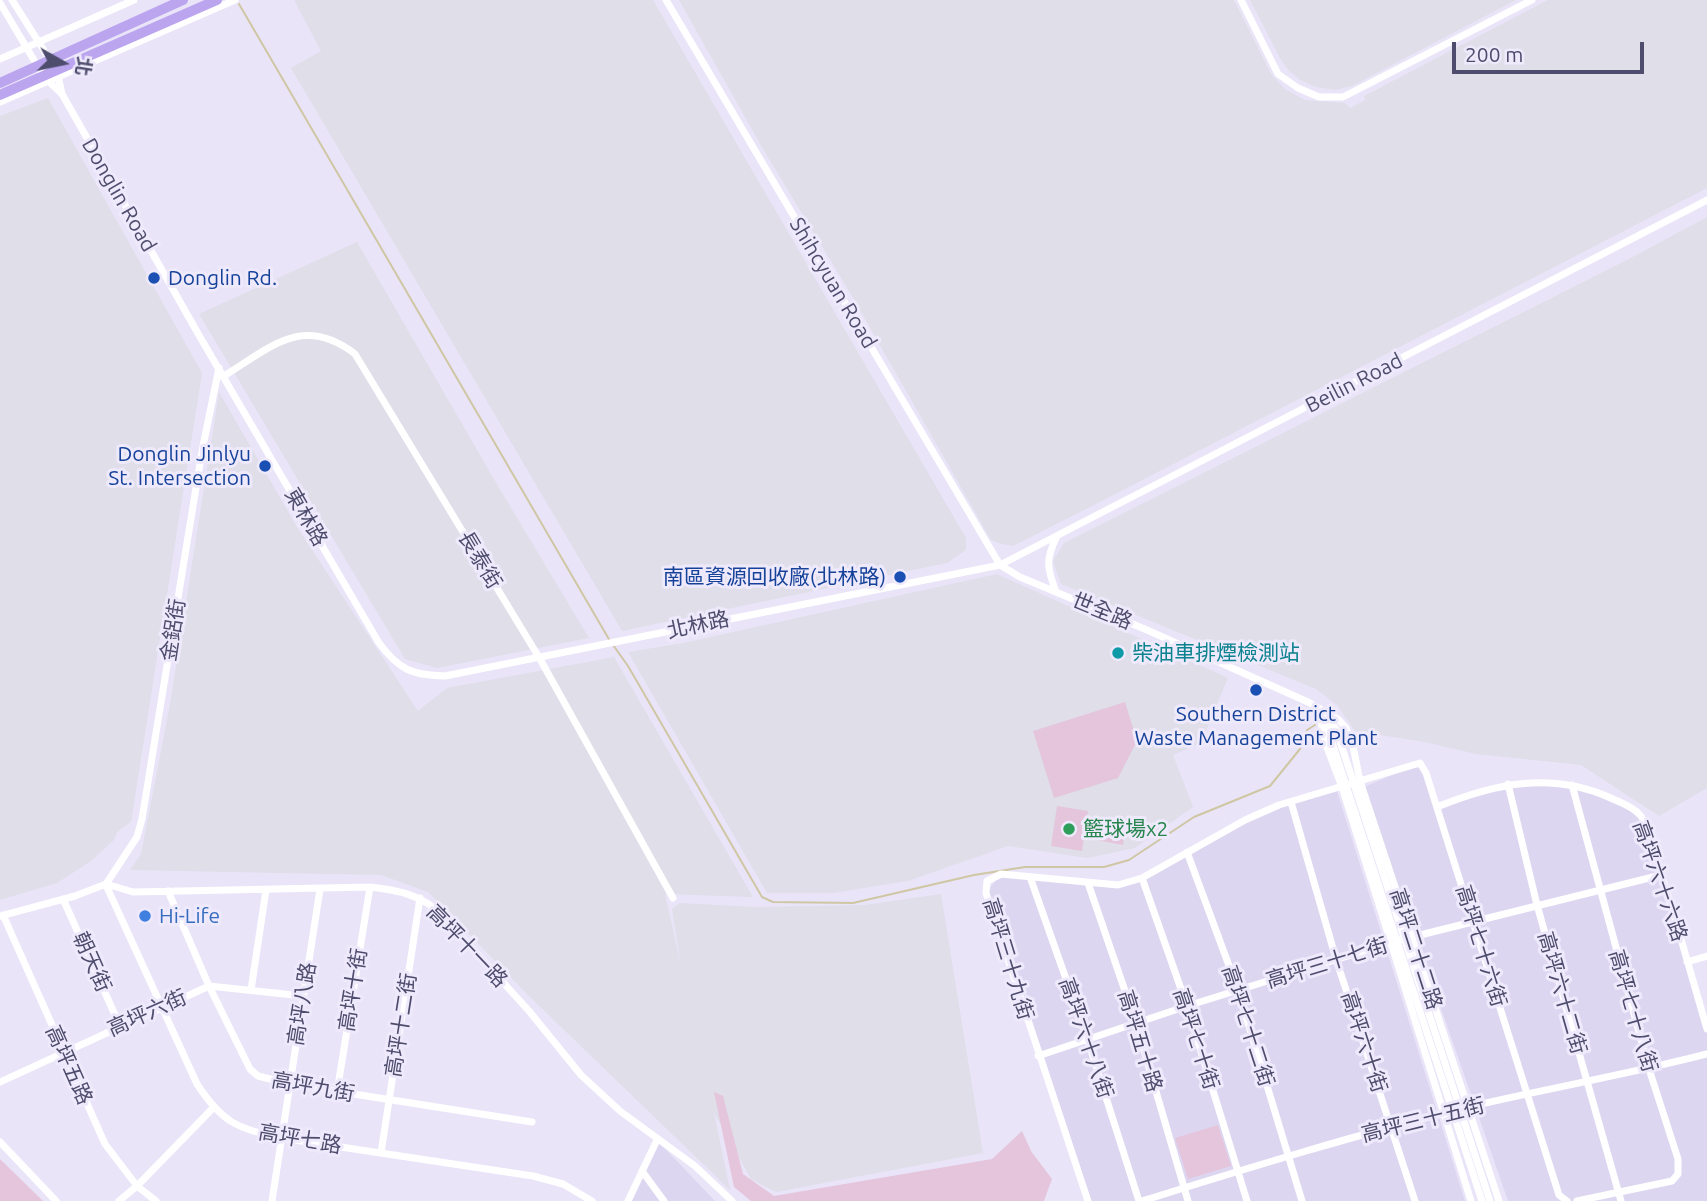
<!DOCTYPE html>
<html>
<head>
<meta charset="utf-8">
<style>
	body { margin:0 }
	#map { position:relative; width:1707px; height:1201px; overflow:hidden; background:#eae4f9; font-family:Ubuntu,"Noto Sans TC",sans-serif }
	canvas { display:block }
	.north { position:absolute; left:28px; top:28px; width:70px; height:70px; -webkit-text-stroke:5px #efe9fc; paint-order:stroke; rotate:99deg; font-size:19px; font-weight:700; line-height:28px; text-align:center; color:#4e4d6d }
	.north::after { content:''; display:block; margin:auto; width:24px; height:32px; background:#4e4d6d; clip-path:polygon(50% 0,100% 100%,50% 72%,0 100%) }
	.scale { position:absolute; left:1452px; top:42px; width:192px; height:32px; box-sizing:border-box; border:4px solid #4e4d6d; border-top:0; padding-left:9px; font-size:21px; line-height:24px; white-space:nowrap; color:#4e4d6d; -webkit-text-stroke:5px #efe9fc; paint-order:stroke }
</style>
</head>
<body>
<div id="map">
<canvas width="1707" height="1201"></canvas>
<div class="north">北</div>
<div class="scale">200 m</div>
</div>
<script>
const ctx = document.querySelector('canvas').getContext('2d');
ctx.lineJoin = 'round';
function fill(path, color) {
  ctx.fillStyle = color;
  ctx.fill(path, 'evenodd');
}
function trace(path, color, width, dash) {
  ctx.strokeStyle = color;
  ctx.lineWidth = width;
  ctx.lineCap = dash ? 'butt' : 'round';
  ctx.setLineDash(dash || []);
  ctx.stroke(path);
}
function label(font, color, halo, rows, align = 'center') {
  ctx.font = font + ' Ubuntu,"Noto Sans TC",sans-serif';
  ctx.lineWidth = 6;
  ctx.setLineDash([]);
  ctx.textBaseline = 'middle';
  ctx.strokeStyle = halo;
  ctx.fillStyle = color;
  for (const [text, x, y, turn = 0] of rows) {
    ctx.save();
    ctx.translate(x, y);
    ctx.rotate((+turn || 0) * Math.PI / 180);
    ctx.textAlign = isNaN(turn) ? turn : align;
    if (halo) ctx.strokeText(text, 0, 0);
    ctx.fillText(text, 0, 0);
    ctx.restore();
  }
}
fill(new Path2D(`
	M1420,763L1437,807L1508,784L1572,785L1641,815L1707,1029V1201H1508L1364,787Z
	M1337,791L1465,1201H1091L986,893L1001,874L1118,885L1142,878L1279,805Z
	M657,1140L715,1201H628Z`), '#ddd6f1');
fill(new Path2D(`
	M294,0H653L966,538V550L947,563L622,631L291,68L321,51Z
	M679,0H1234L1271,74L1285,89L1305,100L1345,103L1350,108L1365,100L1364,96L1548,0H1707V188L1094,505L1013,546L1001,544L991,540L849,291L763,149Z
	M1250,0H1516L1352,86L1335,90L1316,87L1302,81L1289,71L1281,60Z
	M48,98L202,373L131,822L117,832L114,840L91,861L57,883L0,900V116Z
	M1707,217V788L1659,816L1581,765L1476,754L1425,742L1355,731L1337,705L1316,689L1061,584L1053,561L1064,543L1629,259Z
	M357,242L495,481L589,638L437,668L405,659L199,314Z
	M219,392L297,527L418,711L447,688L614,657L753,897L665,894L681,966L672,909L680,903L756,907L865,905L941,894L983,1153L776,1192L751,1179L714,1113L730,1190L532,999L428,892L381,875L130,870L141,854L170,704Z
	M997,574L1228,678L1201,743L1173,755L1193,807L1135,848L1087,858L1008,846L908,881L833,893H767L628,652L683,643Z`), '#dfdee9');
fill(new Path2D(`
	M1125,702L1137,741L1118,778L1054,798L1033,731Z
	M1057,806L1088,811L1082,851L1051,846Z
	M1093,823L1125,828L1123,845L1091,839Z
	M714,1092L723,1096L743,1174L774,1196L992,1159L1022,1131L1031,1151L1052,1179L1044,1201H751L734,1187Z
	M1218,1125L1231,1166L1188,1179L1175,1138Z
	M0,1159L43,1201H0Z`), '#e4c5dc');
trace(new Path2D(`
	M239,4L610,641
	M613,645L628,666L762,897L773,902L853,903L974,875L1025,867H1104L1129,860L1194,817L1270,786L1300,749L1307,730L1315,725`), '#cfc7a3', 2);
trace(new Path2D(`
	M12,0L57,71L62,94
	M666,0L1000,565L1020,577L1147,630L1308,702L1338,719L1346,728L1353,746L1360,781L1499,1201
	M1241,0L1278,74L1298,88L1319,97H1343L1532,0
	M0,3L44,77L62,94L200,337L379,643C399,670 412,675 445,676L1000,565L1707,200
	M0,59L134,0
	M0,102L235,0
	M224,376C271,347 303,314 355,354L540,659L673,898
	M1056,592C1047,568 1045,560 1057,536
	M1323,711L1336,729L1490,1201
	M1323,715L1482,1201
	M1321,719L1323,737L1342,787L1391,943L1471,1201
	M1508,784L1537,905L1621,1201
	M1572,785L1649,1069L1678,1159V1174L1672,1181L1577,1201
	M1291,802L1336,959L1415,1201
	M1437,807C1496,783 1552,771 1613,799C1622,803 1633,807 1640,815C1648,824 1651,843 1655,855C1674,912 1690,971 1707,1029
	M1187,852L1238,990L1302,1201
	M1030,877L1088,1041L1139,1201
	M1142,878L1187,1006L1247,1201
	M1088,883L1136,1023L1188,1201
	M106,884L137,837L142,819L202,451L219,368
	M106,885L197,1084C222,1122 237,1129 281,1138L533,1176L563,1184L592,1201
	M168,891L209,986L250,1069L258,1076L290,1084L532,1122
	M63,899L120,1026
	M3,915L105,1144L137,1186L156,1201
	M0,916L75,896L106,884L133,892L370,887C398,890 422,895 442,915L529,1011L581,1075L620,1111L695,1166L732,1201
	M1687,962L1707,956
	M251,990L266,890
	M1038,1056L1187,1006L1396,941L1661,875
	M0,1082L209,986L303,996
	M337,1092L370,887
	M0,1142L56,1201
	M381,1153L420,898
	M642,1171L664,1201
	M119,1201L137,1186L213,1108
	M272,1201L320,889
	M628,1201L657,1140
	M1088,1201L986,893L987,881L1001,874L1118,885L1142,878L1245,820L1279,805L1420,763L1426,773L1559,1195L1567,1201
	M1142,1201C1248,1168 1355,1135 1464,1108C1544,1089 1626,1075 1707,1054`), '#fff', 7);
trace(new Path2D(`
	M0,83L183,0
	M0,95L217,0`), '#bba5ef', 10);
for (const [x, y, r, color] of [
	[154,278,7,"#1a4fb4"],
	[265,466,7,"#1a4fb4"],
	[900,577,7,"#1a4fb4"],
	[1118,653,7,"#0f9aa8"],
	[1256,690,7,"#1a4fb4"],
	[1069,829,7,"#2e9e5b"],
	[145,916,7,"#3f7fe0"]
]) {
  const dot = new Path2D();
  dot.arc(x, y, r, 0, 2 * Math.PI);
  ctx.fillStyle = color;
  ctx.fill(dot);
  trace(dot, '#efe9fc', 2.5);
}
label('21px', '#4e4d6d', '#efe9fc', [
	["Donglin Road",119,195,60],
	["Shihcyuan Road",833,283,59],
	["Beilin Road",1354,383,-27],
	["東林路",306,517,60],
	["長泰街",480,560,59],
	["世全路",1102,611,22],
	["北林路",698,625,-12],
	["金鋁街",173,630,-81],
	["高坪六十六路",1660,881,71],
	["高坪十一路",467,946,46],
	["高坪七十六街",1481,946,73],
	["高坪二十二路",1416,949,72],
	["高坪三十九街",1008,959,73],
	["朝天街",92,962,66],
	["高坪三十七街",1327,963,-17],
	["高坪十街",353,990,-81],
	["高坪六十二街",1562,993,74],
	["高坪八路",302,1004,-81],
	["高坪七十八街",1633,1011,74],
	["高坪六街",147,1013,-24],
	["高坪十二街",401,1025,-81],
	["高坪七十二街",1248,1026,72],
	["高坪六十八街",1086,1038,71],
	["高坪七十街",1196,1039,72],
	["高坪五十路",1140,1041,73],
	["高坪六十街",1364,1042,72],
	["高坪五路",69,1065,66],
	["高坪九街",313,1087,10],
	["高坪三十五街",1423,1120,-14],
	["高坪七路",300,1139,10]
]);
label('21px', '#164399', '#efe9fc', [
	["Donglin Rd.",168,278,"left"],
	["Donglin Jinlyu",251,454],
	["St. Intersection",251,478],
	["南區資源回收廠(北林路)",886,577],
	["Southern District",1256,714,"center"],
	["Waste Management Plant",1256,738,"center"]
], 'right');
label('21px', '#0d838f', '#efe9fc', [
	["柴油車排煙檢測站",1132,653]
], 'left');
label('21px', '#27864d', '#efe9fc', [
	["籃球場x2",1083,829]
], 'left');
label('21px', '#366cbe', '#efe9fc', [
	["Hi-Life",159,916]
], 'left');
</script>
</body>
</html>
